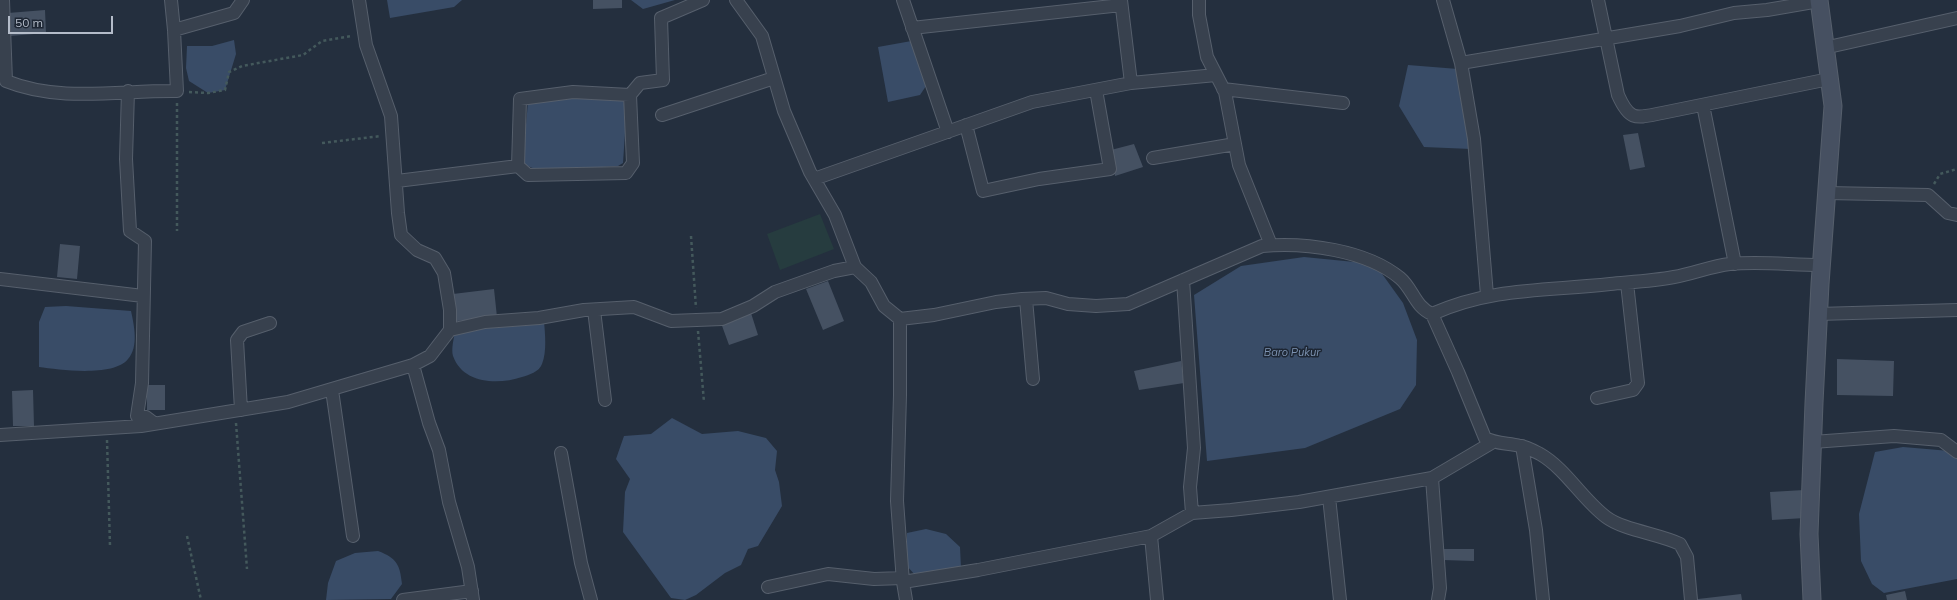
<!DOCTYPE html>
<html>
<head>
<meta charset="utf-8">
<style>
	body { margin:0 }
	#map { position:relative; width:1957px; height:600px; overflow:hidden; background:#242f3e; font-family:Mulish,sans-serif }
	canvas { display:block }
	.scale { position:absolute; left:8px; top:16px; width:105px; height:18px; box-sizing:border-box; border:2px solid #b4bcc9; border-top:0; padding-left:5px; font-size:12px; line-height:14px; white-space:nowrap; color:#b4bcc9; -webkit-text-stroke:3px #1d2633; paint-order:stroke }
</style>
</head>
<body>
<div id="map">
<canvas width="1957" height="600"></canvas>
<div class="scale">50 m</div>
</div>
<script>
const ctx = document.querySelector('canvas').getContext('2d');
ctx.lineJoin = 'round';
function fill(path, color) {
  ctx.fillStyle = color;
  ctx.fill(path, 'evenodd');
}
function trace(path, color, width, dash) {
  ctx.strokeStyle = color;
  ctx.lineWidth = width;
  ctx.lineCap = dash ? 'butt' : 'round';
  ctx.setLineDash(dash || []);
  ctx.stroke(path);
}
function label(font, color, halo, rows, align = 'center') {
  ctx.font = font + ' Mulish,sans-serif';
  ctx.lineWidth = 3;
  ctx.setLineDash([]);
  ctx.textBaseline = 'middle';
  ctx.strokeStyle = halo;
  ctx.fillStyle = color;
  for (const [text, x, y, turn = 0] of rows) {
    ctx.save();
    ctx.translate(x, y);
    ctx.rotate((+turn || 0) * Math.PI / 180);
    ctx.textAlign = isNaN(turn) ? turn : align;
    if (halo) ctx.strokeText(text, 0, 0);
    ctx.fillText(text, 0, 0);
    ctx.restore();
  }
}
fill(new Path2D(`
	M820,214L834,249L780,270L767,234Z`), '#263c3f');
fill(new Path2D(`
	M387,0H462L454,7L390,18Z
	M631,0H675L643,9Z
	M234,40L236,54L225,90L208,93L189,81L186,68L187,46H212Z
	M917,40L930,80L920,95L888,102L878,47Z
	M1408,65L1458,69L1471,149L1424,147L1399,106Z
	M552,97H623L626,118L623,163L618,166L540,171L525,165V136L528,102Z
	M1304,257L1375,264L1403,303L1417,340L1416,385L1400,409L1305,448L1207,461L1194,295L1241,266Z
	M66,306L131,311C134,325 139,347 128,359C114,377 60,370 39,367V322L45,307Z
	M544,321C545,334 547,351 542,364C539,372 529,375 522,377C498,385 463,384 453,356C451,349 454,338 455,331Z
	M672,418L702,434L738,431L766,438L777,451L775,470L779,482L782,506L758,546L748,549L741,565L725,573L696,595L685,600L671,598L623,532L625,492L630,479L616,459L624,436L651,434Z
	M1903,447L1950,451L1957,458V579L1884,593L1872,584L1861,561L1859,514L1875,452Z
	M926,529L946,534L960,547L961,568L915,575L907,566V533Z
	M378,551C397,558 400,565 402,584L391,599L326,600L328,583L336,561L355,553Z`), '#394c67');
fill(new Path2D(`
	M593,0H622V8L593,9Z
	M45,10L46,33L10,36L8,13Z
	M1638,133L1645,167L1630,170L1623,135Z
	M1134,144L1143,167L1115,176L1111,150Z
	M60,244L80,246L77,279L57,277Z
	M828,281L844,321L823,330L806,289Z
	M494,289L497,317L457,321L453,294Z
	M751,313L758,335L729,345L721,323Z
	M1837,359L1894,361L1893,396L1837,395Z
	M1181,361L1184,383L1139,390L1134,371Z
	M147,385H165V410H147Z
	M33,390L34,426H13L12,391Z
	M1804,490L1805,518L1772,520L1770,492Z
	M1443,549H1474V561L1443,560Z
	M1905,591L1907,600H1887L1886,595Z
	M1741,594L1742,600H1698V599Z`), '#455162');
const street = new Path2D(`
	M3,0L6,81C60,103 121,90 177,91L174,30L171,0
	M359,0L366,45L391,116L398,213L401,235L417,250L435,258L444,273L450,310V330L430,356L413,365L429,423L439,450L449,502L468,567L473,600
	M736,0L762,36L784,111L810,172L835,215L855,267
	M903,0L948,132
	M1121,0L1131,83
	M1199,0V15L1207,57L1225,92L1239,165L1271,245
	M1443,0L1461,63L1474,139L1487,295
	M1598,0L1618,95C1630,122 1636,118 1662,113L1829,79
	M912,28L1121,5
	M174,30L234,13L243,0
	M1824,48L1957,18
	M1461,63L1680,26L1734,13L1767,10L1819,1
	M1223,89L1343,103
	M128,91L126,159L130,231L145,241L142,383L137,416L146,417L154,423
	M630,95L640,83L663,80L661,18L703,0
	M1703,105L1735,264
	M662,115L774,78
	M966,125L983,191L1039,179L1110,169L1096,90
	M1153,158L1235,144
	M814,179L1032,102L1131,83L1216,75
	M397,181L518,166L528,175L626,173L633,163L630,95L573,92L520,99L518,166
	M1827,193L1928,195L1948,213L1957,215
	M0,279L143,296
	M1183,280L1194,448L1190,487L1192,513
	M1026,299L1033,379
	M594,310L605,400
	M1432,314L1458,372L1485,438C1496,444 1508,443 1520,446C1527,447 1534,451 1540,454C1566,469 1582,499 1606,517C1623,530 1659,534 1680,544L1687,557L1691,600
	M1818,314L1957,310
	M900,319V395L897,501L903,582L978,570L1151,536L1192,513L1231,510L1299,502L1432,478
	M450,330L485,322L539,318L584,310L634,307L671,321L722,319L753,306L775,292L834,271L855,267L871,282L884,306L900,319L934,315L996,302L1022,299L1046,298L1068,304L1096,306L1128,304L1262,246C1305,242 1366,250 1400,278C1413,289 1415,307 1432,314C1492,287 1547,291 1610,284C1631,282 1653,281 1674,277C1693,274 1711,266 1730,264C1760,261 1791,265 1821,265
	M332,390L353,536
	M1597,398L1633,390L1638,383L1627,283
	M241,410L237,340L243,332L270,323
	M0,435L141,426L288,402L413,365
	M1813,442L1894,436L1941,440L1957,452
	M1522,446L1536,530L1543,600
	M561,453L581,563L591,600
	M1329,497L1340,600
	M1151,536L1157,600
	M903,582L906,600
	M768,587L828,574L874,579L903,578
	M403,600L472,591
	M1438,600L1440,588L1432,478L1493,442`);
const secondary = new Path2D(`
	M1812,600L1809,534L1814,403L1820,284L1833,106L1819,0`);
trace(street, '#565f6c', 14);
trace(secondary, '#565f6c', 19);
trace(new Path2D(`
	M189,92L208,93L225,90L229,72L242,66L303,55L322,41L352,36
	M177,103V231
	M322,143L381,136
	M1934,184L1940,174L1957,169
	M691,236L696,308
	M698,331L704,402
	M236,423L247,569
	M107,440L110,546
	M187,536L201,600`), '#44595c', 2.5, [3, 3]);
trace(street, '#38414e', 12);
trace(secondary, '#465061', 17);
label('italic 11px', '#7c92b1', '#1d2633', [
	["Baro Pukur",1292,353]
]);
</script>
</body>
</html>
